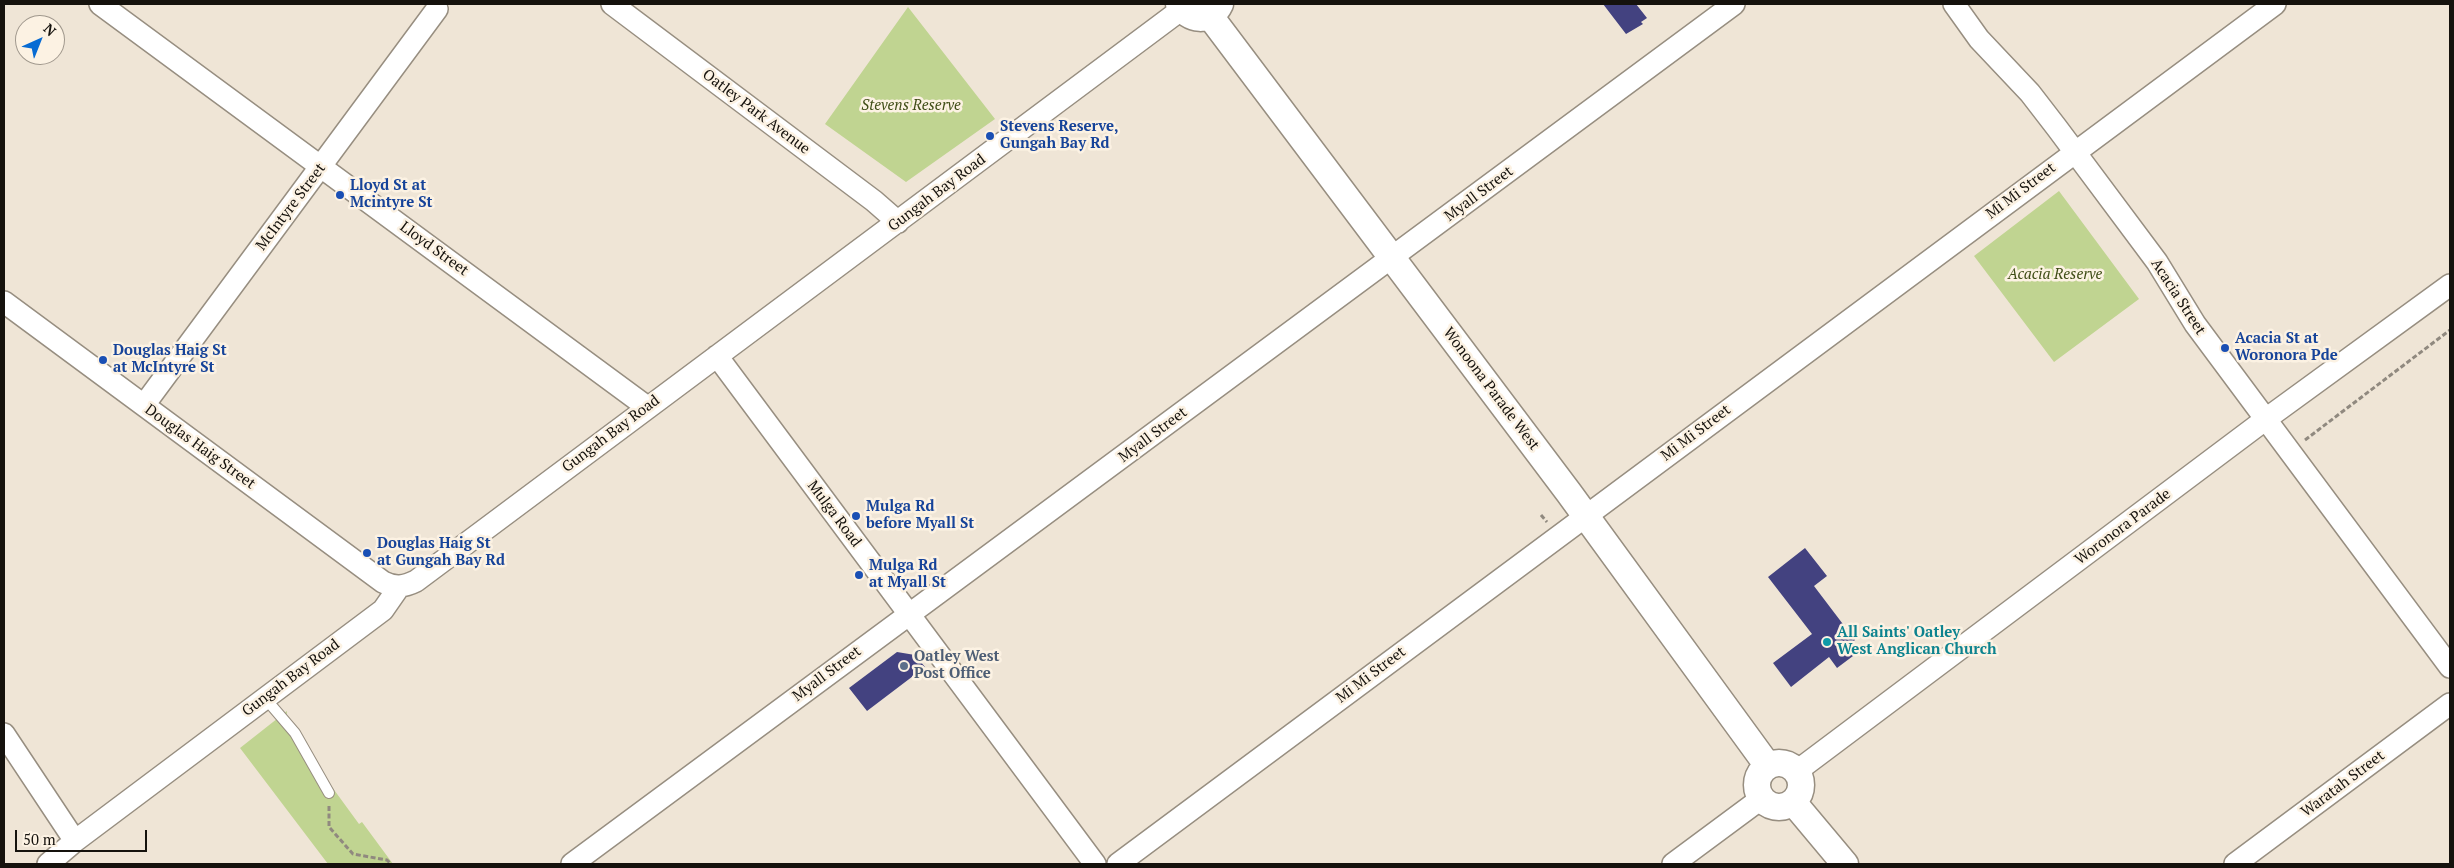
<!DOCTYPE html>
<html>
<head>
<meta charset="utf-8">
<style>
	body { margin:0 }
	#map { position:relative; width:2454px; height:868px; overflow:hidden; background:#efe5d6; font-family:"PT Serif",serif }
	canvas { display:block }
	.frame { position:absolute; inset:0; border:5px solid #15120d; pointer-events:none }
	.north { position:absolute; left:15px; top:15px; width:50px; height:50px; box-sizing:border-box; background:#fcf2e3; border:1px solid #a0988d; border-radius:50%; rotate:44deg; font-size:14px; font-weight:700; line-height:20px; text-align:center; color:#15120d }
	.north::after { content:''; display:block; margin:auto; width:18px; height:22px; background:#076bd3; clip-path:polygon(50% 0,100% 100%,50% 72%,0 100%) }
	.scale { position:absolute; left:15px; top:830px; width:132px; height:22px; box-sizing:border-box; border:2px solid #15120d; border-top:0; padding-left:6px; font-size:15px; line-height:18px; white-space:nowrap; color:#15120d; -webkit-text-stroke:4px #fcf2e3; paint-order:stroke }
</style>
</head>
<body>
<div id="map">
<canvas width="2454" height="868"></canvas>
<div class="frame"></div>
<div class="north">N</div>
<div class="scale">50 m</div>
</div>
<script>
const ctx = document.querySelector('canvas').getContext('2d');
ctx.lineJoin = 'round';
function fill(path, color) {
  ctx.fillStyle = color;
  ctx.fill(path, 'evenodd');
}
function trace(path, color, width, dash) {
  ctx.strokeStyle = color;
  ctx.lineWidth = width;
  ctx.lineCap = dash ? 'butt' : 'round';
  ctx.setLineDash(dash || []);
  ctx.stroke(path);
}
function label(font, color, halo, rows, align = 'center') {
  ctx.font = font + ' "PT Serif",serif';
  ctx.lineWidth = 5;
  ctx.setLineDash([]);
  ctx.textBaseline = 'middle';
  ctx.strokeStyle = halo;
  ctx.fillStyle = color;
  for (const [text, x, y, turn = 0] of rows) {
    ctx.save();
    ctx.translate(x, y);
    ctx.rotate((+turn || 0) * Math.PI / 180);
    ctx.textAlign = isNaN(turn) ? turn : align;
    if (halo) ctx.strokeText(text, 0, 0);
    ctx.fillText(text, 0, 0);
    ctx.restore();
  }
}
fill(new Path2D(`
	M908,7L995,119L906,182L825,124Z
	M2059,191L2139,299L2054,362L1974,256Z
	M287,711L286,724L359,824L362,822L393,864H328L240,748Z`), '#c0d491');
fill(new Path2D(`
	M1603,4H1636L1647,18L1641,22L1643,24L1626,34Z
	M1805,548L1827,576L1814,586L1855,640L1850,644L1857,653L1837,668L1829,657L1791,687L1773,663L1812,634L1768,577Z
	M897,652L915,655L925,667L867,711L849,688Z`), '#434280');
const service = new Path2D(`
	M265,698L295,733L329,793`);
const minor = new Path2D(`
	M100,4L647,407
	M612,4L874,201L898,222
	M1954,4L1979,39L2030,93L2057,128L2157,262L2195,324L2450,667
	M4,302L383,582C395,588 404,587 416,581L1182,9
	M717,356L1095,864
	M144,405L437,9
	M4,734L75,841
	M1797,771L2266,419L2450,285
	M48,864L75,841L383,610L399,587
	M572,864L1734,4
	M1118,864L2275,4
	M1673,864L1762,798
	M2235,864L2450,704`);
const tertiary = new Path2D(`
	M1179,4C1188,21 1211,24 1220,4
	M1210,16L1569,493L1768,766
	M1757 785a22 22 0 1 1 44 0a22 22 0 1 1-44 0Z
	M1793,802L1845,864`);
trace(service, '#978e80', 12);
trace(minor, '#978e80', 24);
trace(tertiary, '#978e80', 29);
trace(new Path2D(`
	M2305,440L2450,330
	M1541,515L1547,522
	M329,806V827L353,854L387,860L391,864`), '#90897f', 3, [5, 2.5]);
trace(service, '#fff', 10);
trace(minor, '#fff', 21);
trace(tertiary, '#fff', 26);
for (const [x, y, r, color] of [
	[990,136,5,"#1a4fb4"],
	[340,195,5,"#1a4fb4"],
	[2225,348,5,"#1a4fb4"],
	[103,360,5,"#1a4fb4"],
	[856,516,5,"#1a4fb4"],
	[367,553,5,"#1a4fb4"],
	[859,575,5,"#1a4fb4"],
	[1827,642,5,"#0f9aa8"],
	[904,666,5,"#5c6f8a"]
]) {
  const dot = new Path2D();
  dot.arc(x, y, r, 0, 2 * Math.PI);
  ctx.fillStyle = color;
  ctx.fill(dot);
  trace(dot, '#fcf2e3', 2);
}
label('italic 15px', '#3f4d16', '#fcf2e3', [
	["Stevens Reserve",911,106],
	["Acacia Reserve",2055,275]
]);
label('15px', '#15120d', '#fcf2e3', [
	["Oatley Park Avenue",756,112,37],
	["Mi Mi Street",2021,191,-37],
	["Gungah Bay Road",937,193,-37],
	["Myall Street",1479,194,-37],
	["McIntyre Street",291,207,-53],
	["Lloyd Street",434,249,36],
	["Acacia Street",2178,297,57],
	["Wonoona Parade West",1491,389,53],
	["Mi Mi Street",1696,433,-37],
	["Gungah Bay Road",611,434,-37],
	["Myall Street",1153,435,-37],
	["Douglas Haig Street",200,447,36],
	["Mulga Road",834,514,53],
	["Woronora Parade",2123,527,-37],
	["Myall Street",827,674,-37],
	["Mi Mi Street",1371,675,-37],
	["Gungah Bay Road",291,678,-37],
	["Waratah Street",2343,784,-37]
]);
label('bold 15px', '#164399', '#fcf2e3', [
	["Stevens Reserve,",1000,127],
	["Gungah Bay Rd",1000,144],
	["Lloyd St at",350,186],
	["Mcintyre St",350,203],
	["Acacia St at",2235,339],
	["Woronora Pde",2235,356],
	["Douglas Haig St",113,351],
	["at McIntyre St",113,368],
	["Mulga Rd",866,507],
	["before Myall St",866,524],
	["Douglas Haig St",377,544],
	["at Gungah Bay Rd",377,561],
	["Mulga Rd",869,566],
	["at Myall St",869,583]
], 'left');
label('bold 15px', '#0d838f', '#fcf2e3', [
	["All Saints' Oatley",1837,633],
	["West Anglican Church",1837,650]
], 'left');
label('bold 15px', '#4e5e75', '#fcf2e3', [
	["Oatley West",914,657],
	["Post Office",914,674]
], 'left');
</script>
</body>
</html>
